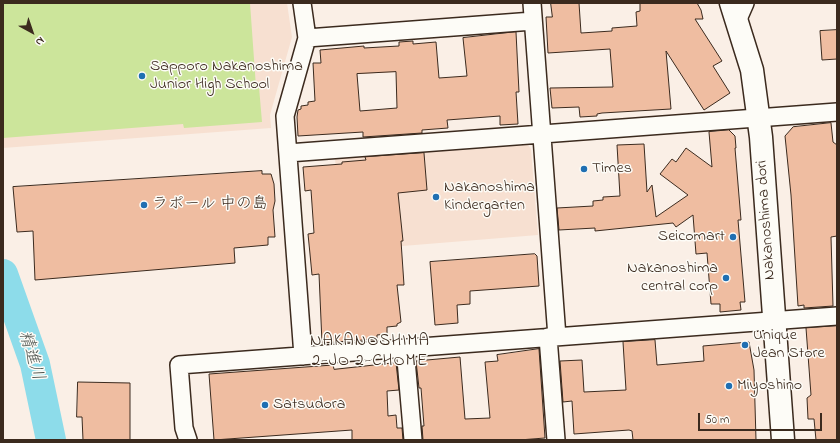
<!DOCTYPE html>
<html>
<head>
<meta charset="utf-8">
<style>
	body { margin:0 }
	#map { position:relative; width:840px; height:443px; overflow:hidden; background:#faefe6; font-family:"Indie Flower",sans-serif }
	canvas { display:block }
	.frame { position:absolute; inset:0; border:4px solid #3b2a1e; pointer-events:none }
	.north { position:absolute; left:12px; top:12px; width:40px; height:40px; -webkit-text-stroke:3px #fdfcf7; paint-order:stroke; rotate:140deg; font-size:11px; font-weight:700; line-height:16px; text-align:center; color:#3b2a1e }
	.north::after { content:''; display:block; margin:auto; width:14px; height:18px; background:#3b2a1e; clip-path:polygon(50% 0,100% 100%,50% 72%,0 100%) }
	.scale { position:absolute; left:698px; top:413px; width:124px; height:18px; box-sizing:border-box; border:2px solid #3b2a1e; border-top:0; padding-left:5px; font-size:12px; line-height:14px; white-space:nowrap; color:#3b2a1e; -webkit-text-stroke:3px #fdfcf7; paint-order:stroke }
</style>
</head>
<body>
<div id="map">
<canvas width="840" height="443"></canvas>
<div class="frame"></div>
<div class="north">N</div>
<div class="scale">50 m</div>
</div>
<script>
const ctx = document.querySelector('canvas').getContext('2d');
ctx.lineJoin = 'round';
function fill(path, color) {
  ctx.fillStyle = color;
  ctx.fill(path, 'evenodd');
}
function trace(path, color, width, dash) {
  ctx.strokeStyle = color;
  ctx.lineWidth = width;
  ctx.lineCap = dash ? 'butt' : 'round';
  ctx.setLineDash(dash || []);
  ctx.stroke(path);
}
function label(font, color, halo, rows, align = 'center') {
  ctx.font = font + ' "Indie Flower","Klee One",sans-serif';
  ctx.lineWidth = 3;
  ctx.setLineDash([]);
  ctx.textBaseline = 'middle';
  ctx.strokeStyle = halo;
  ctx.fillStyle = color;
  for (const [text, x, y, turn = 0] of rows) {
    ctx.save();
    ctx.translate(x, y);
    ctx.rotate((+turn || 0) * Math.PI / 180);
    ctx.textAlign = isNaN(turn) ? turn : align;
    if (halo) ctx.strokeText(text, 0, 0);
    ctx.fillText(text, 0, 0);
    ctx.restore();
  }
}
fill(new Path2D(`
	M3,3H287L292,37L270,115L271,128L3,148Z
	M528,145L531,149L538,235L341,251L335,158Z`), '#f7e0d1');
fill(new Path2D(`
	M3,3H250L256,87H259L262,122L184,128L183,124L3,138Z`), '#cce59b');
trace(new Path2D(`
	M3,274L35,364L51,440`), '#8ddcea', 30);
const building = new Path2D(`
	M551,3H579L581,33L612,31V28L637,26L636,12L640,11V3H697L701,10L703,19H695L722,61L713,66L730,93L704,110L666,51L671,109L602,113L597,114V116L580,117L579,107L552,108L550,88L613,87L610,49L548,53L546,17H552Z
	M837,30V59L822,60L820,31Z
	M516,32L519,92H516L518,124L500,125V116L447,120L448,128L422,130V133L363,137V132L298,136L297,117L298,110L301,109V106L308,105V102L315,101L313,63H321L320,50L364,46V48L399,46V42L413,41V44L436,42L439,78L467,76L463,38ZM396,72L397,108L360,111L357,74Z
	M831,123L833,142L837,145V236L831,237L833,306L804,308V305L798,306L791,195L785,136L793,127Z
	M729,130L735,136L736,148H735L741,220H738L745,302H740L741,310L720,312V304H711L707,253L696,254L693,215L676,227L673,223L595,231V228L559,230L557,208L593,206V201L603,200V197L620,196L617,145L644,144L647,192L652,185L656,217L688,195L660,174L672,159L676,162L686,148L712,167L709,132Z
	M424,153L427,190L398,193L403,241H401L404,285H397L401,322L397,324V326L387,327V334L377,335V339L322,343L319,274L312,275L310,254L308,234L314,233L311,190L305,191L303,167L342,164V162L366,160L365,157Z
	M262,171V174H271L274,184L275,201L273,210L275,237H268V245L234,248L235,263L35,280L33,231L17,232L13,187Z
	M535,254L537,256L539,286L470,291V304L457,305L458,323L435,325L430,262Z
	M837,326V440H816L814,419H808L807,398L811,395L806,328Z
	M655,340L657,365L704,361L703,346L749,342L754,370L756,440H633L632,431L629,430L574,434L572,401L563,402L560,361L582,360L584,392L626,390L623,342Z
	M539,349L545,438L519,440H423L422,426H424L421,388H419L416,361L460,357L465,419L490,418L485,362L498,361L497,355Z
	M396,363L399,390L387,391L388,416L396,415L397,428H402L403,440H352V430L214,440L209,374L333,365L334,369Z
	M78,382L130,383V440H83L82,417H77Z`);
fill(building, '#efbda1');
trace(building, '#3b2a1e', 1);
const minor = new Path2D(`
	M302,3L307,38L285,116L303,356
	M532,3L557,337
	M738,19L745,3
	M307,38L533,21
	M288,153L837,112
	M548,337L556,440
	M405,348L413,440
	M188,440L184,428L179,365L837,316`);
const tertiary = new Path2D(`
	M731,3L752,70L761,137L783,440`);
trace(minor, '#3b2a1e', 20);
trace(tertiary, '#3b2a1e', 25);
trace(minor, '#fdfcf7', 17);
trace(tertiary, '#fdfcf7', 22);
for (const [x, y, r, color] of [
	[142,76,4,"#1f6fb2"],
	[584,169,4,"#1f6fb2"],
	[436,197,4,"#1f6fb2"],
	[144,205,4,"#1f6fb2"],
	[733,237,4,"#1f6fb2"],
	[726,278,4,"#1f6fb2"],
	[745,345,4,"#1f6fb2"],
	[729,386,4,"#1f6fb2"],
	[265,405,4,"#1f6fb2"]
]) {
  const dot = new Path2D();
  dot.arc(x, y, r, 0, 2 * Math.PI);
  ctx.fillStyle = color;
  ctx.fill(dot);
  trace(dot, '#fdfcf7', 1.5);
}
label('16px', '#3b2a1e', '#fdfcf7', [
	["Sapporo Nakanoshima",150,67],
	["Junior High School",150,85],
	["Times",592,169],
	["Nakanoshima",444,188],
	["Kindergarten",444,206],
	["ラポール 中の島",152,205],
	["Seicomart",725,237,"right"],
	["Nakanoshima",718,269,"right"],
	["central corp",718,287,"right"],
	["Unique",753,336],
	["Jean Store",753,354],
	["Miyoshino",737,386],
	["Satsudora",273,405]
], 'left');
label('16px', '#3b2a1e', '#fdfcf7', [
	["Nakanoshima dori",767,220,-94]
]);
ctx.letterSpacing = '1px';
label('17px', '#3b2a1e', '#fdfcf7', [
	["NAKANOSHIMA",370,342],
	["2-JO 2-CHOME",370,362]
]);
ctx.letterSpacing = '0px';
label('italic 17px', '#505651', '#fdfcf7', [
	["精進川",30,356,73]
]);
</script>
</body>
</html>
